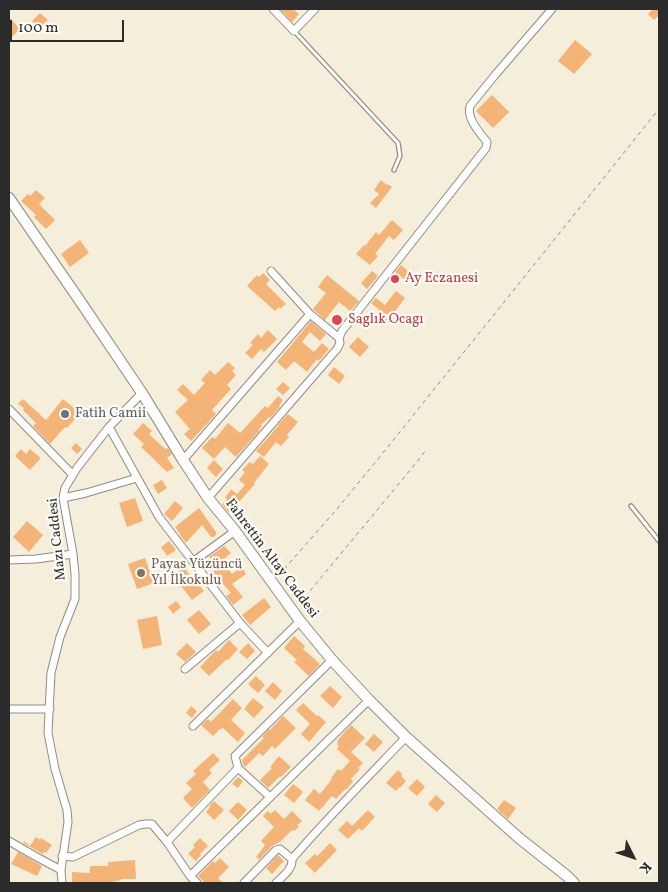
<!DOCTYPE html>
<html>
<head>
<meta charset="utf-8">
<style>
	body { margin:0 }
	#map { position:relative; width:668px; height:892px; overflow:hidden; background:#f5eeda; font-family:Vollkorn,serif }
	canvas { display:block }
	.frame { position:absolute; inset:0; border:10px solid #2b2b2b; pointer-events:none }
	.north { position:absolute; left:608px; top:832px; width:50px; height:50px; -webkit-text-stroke:4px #fdfcf7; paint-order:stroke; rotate:131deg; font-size:14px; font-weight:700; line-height:20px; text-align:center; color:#2b2b2b }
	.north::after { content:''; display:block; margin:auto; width:18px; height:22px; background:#2b2b2b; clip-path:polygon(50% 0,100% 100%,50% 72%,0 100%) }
	.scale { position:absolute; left:10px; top:20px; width:114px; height:22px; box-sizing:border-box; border:2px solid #2b2b2b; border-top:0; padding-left:6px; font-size:15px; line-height:18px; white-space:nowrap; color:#2b2b2b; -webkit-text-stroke:4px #fdfcf7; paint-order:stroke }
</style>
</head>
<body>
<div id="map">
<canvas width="668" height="892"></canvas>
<div class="frame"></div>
<div class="north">K</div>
<div class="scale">100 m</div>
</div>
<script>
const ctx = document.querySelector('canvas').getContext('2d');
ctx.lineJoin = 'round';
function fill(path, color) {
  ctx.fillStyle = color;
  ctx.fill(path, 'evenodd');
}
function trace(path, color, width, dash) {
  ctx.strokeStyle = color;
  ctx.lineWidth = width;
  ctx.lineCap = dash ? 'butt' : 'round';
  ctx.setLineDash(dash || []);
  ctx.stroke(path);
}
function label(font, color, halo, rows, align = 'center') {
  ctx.font = font + ' Vollkorn,serif';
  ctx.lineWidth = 4.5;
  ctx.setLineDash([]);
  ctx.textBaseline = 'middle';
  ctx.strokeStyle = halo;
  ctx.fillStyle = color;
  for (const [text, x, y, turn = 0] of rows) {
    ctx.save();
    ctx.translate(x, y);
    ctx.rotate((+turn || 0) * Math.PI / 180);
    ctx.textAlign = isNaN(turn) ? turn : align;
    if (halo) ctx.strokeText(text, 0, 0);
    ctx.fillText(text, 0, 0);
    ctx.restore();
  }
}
fill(new Path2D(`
	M280,9H293L299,14L292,22Z
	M653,9H659V15L654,20L648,14Z
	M40,13L48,20L39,28L32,21Z
	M9,17L20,29L9,40Z
	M575,40L592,54L574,74L558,61Z
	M492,95L509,112L493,128L476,111Z
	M381,180L387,185L388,184L392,187L376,208L370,203L379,194L374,190Z
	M36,190L45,198L39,204L55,220L46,229L34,217L36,215L21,201L28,194L30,196Z
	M392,220L403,230L394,240L389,236L375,254L378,256L370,265L356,254L364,245L365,246L376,232L379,235Z
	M80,240L89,253L70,267L61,254Z
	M401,265L414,276L409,283L395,272Z
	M372,271L378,276L367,289L361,283Z
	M263,273L270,280L266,284L286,304L280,309L279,307L275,311L247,286L257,275L259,277Z
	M327,275L359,301L350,311L339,302L325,320L313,309L326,293L318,287Z
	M396,291L405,298L393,314H394L384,324L374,315L379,310L371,303L376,298L385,305Z
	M311,321L326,334L320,341L310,332L302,342L314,352L322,343L329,349L319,361L317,359L307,372L294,361L286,370L277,362Z
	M268,330L277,339L264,352L261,349L252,359L245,353L253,345L250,343L258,334L261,338Z
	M358,337L369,347L360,357L349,347Z
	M228,362L235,368L232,371L236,375L227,385L231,389L212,410L216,414L191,441L184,434L190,429L175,412L188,400L177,390L183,384L194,395L205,383L201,380L210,370L215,375Z
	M334,367L345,376L339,384L328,375Z
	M283,382L290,388L283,395L276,389Z
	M278,396L283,400L279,406L280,407L270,418L269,417L261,425L262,426L259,429L260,430L236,457L225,447L214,459L202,448L212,437L215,439L228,423L240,433L265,406L268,408Z
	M23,399L46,420L63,399L80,413L67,428L65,427L50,444L33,426L36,423L23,410L24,408L18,404Z
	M288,414L298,422L287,435L289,437L281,446L276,442L264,457L256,451L279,425H278Z
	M143,423L152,431L149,434L165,449L168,448L172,454L167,458L174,468L167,472L141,447L144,444L133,434Z
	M76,443L82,449L77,454L71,448Z
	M21,449L26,454L30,449L41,458L30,470L15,456Z
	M260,456L269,464L254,483L255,484L229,513L222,504L227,499L225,498L231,489L237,494L245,485L239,480L245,472L242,470L250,462L253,464Z
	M214,460L223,469L216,477L207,468Z
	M162,480L167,488L158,494L153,485Z
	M135,498L143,521L127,527L119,503Z
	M175,501L183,508L172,521L164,514Z
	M199,508L216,532V535L213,537H211L202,525L186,543L180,535V534L175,527Z
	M27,521L43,535L29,552L13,537Z
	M169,541L176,550L167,556L161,547Z
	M224,546L231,553L222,561L232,574L242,567L246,574L232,584L243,597L233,605L226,596L231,593L219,579L217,581L211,573L219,568L209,557Z
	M145,558L154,583L137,589L128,564Z
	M184,567L194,581L195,580L204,591L192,600L173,576Z
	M264,598L271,607L250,625L242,615Z
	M176,601L181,607L173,614L168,607Z
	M199,610L211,624L199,634L187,620Z
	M157,616L162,645L143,649L137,620Z
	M294,636L305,646L303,649L320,664L309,676L294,662L297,660L284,648Z
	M229,640L238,649L228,660L227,659L209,676L200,667L216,650L218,652Z
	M187,643L196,652L185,662L176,654Z
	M248,643L255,651L247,659L239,652Z
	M256,676L265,685L258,693L248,684Z
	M273,682L282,691L275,700L265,691Z
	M330,686L342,697L333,708L320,696Z
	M253,698L264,707L254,718L244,709Z
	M233,699L242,708L231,720L245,733L238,742L223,728L221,729H220L213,736L201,725L208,719L211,722Z
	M303,703L317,716L318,715L326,722L309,742L301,734L310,724L296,710Z
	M191,706L197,711L192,718L186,713Z
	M283,716L296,728L275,749L272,746L263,756L259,753L245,767L243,765L242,760L264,738L262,737L269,729L270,730Z
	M351,725L365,738L351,752L363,763L358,768L360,769L351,779L353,781L346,790L345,789L336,799L332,796L319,811L305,800L314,789L320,794L332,779L331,778L338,769L341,771L350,761L337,749L339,746L337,744L338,742L337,741Z
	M374,734L383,742L374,752L365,744Z
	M213,753L220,760L209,770L212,773L203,782L210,790L192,808L183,798L192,789L186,783L196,774L193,771Z
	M279,756L291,767L281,777L280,776L268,788L260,780L272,768L270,767Z
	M398,770L402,774L401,776L406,781L400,788L399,787L396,791L386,783Z
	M238,777L243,781L238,788L232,784Z
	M417,779L425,787L417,796L408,788Z
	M293,784L303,792L294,803L284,795Z
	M436,795L445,803L437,812L428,804Z
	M504,800L516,808L508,819L497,809Z
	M214,801L224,810L214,820L206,812L210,807L209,806Z
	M238,802L247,810L238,820L229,811Z
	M275,810L284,819L292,811L302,821L297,825L299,827L294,831L292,830L281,841L272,846L258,861L259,859L256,857L265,845L261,841L274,827L263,816L268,811L271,814Z
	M368,810L375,817L362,831L359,828L348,839L338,830L347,821L352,826Z
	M36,837L40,840L41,838L52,845L46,853L44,852L43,854L23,843L24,841L30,846Z
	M200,838L208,846L200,854L201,855L196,861L188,854L195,847L193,845Z
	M330,843L337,850L315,873L305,863L315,854L317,856Z
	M18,852L42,866L37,876L11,864Z
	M278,855L284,861L272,874L266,868Z
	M220,858L229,867L218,878L223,883H205L198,876L213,861L215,863Z
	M135,860L136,879H121V880L108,883H72V872L90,873V866H108V862Z`), '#f5b477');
const lane = new Path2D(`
	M295,32L398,143L400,156L394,170
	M631,506L659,541`);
const street = new Path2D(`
	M273,9L294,31L315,9
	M271,271L310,314L339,338
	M9,409L73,475
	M109,427L159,517L240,623L268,653
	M183,460L310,314
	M63,498L86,493L137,478
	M208,498L337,349L340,343L339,338L342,331L486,148L487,142C480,133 466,118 470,106L495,75L552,9
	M9,560L36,559L73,554
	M194,561L235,531
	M185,669L240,623
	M9,709H50
	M193,726L300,621
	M238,768L270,797
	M9,841L33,855L61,870
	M167,842L238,768L235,756L332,660
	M62,856L73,857L139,825L146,824H152L167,842L190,876L197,883
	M190,876L369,700
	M62,883L61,870L68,822L67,810L55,769L48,733L51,673L60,637L75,599V574L73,554L63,498L65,488L77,468L109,427L142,393
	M244,883L276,850L280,849L292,859
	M276,883C283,876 293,869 292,859C328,817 368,777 406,737`);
const secondary = new Path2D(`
	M9,198L80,301L142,393L183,460L208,498L235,531L300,621L332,660L369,700L406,737L519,838L567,876L574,883`);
trace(lane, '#908c82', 5.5);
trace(street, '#908c82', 9);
trace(secondary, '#908c82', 12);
trace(new Path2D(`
	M279,575L337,509L391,443L659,109
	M300,603L407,474L427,449`), '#908c82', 1, [4, 4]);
trace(lane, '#fff', 3);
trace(street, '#fff', 7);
trace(secondary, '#fff', 10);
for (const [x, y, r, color] of [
	[395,279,5,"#e0444e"],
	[337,320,6,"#e0444e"],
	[65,414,5,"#6b7280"],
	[141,573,5,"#8d6e63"]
]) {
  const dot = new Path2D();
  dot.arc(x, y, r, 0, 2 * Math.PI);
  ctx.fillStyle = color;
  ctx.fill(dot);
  trace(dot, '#fdfcf7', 2);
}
label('14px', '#be3a42', '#fdfcf7', [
	["Ay Eczanesi",405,279],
	["Saglık Ocagı",348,320]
], 'left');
label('14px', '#5b616d', '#fdfcf7', [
	["Fatih Camii",75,414]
], 'left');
label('14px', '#2b2b2b', '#fdfcf7', [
	["Mazı Caddesi",58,539,-96],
	["Fahrettin Altay Caddesi",271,559,53]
]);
label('14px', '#785e54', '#fdfcf7', [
	["Payas Yüzüncü",151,565],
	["Yıl İlkokulu",151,581]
], 'left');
</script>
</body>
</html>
